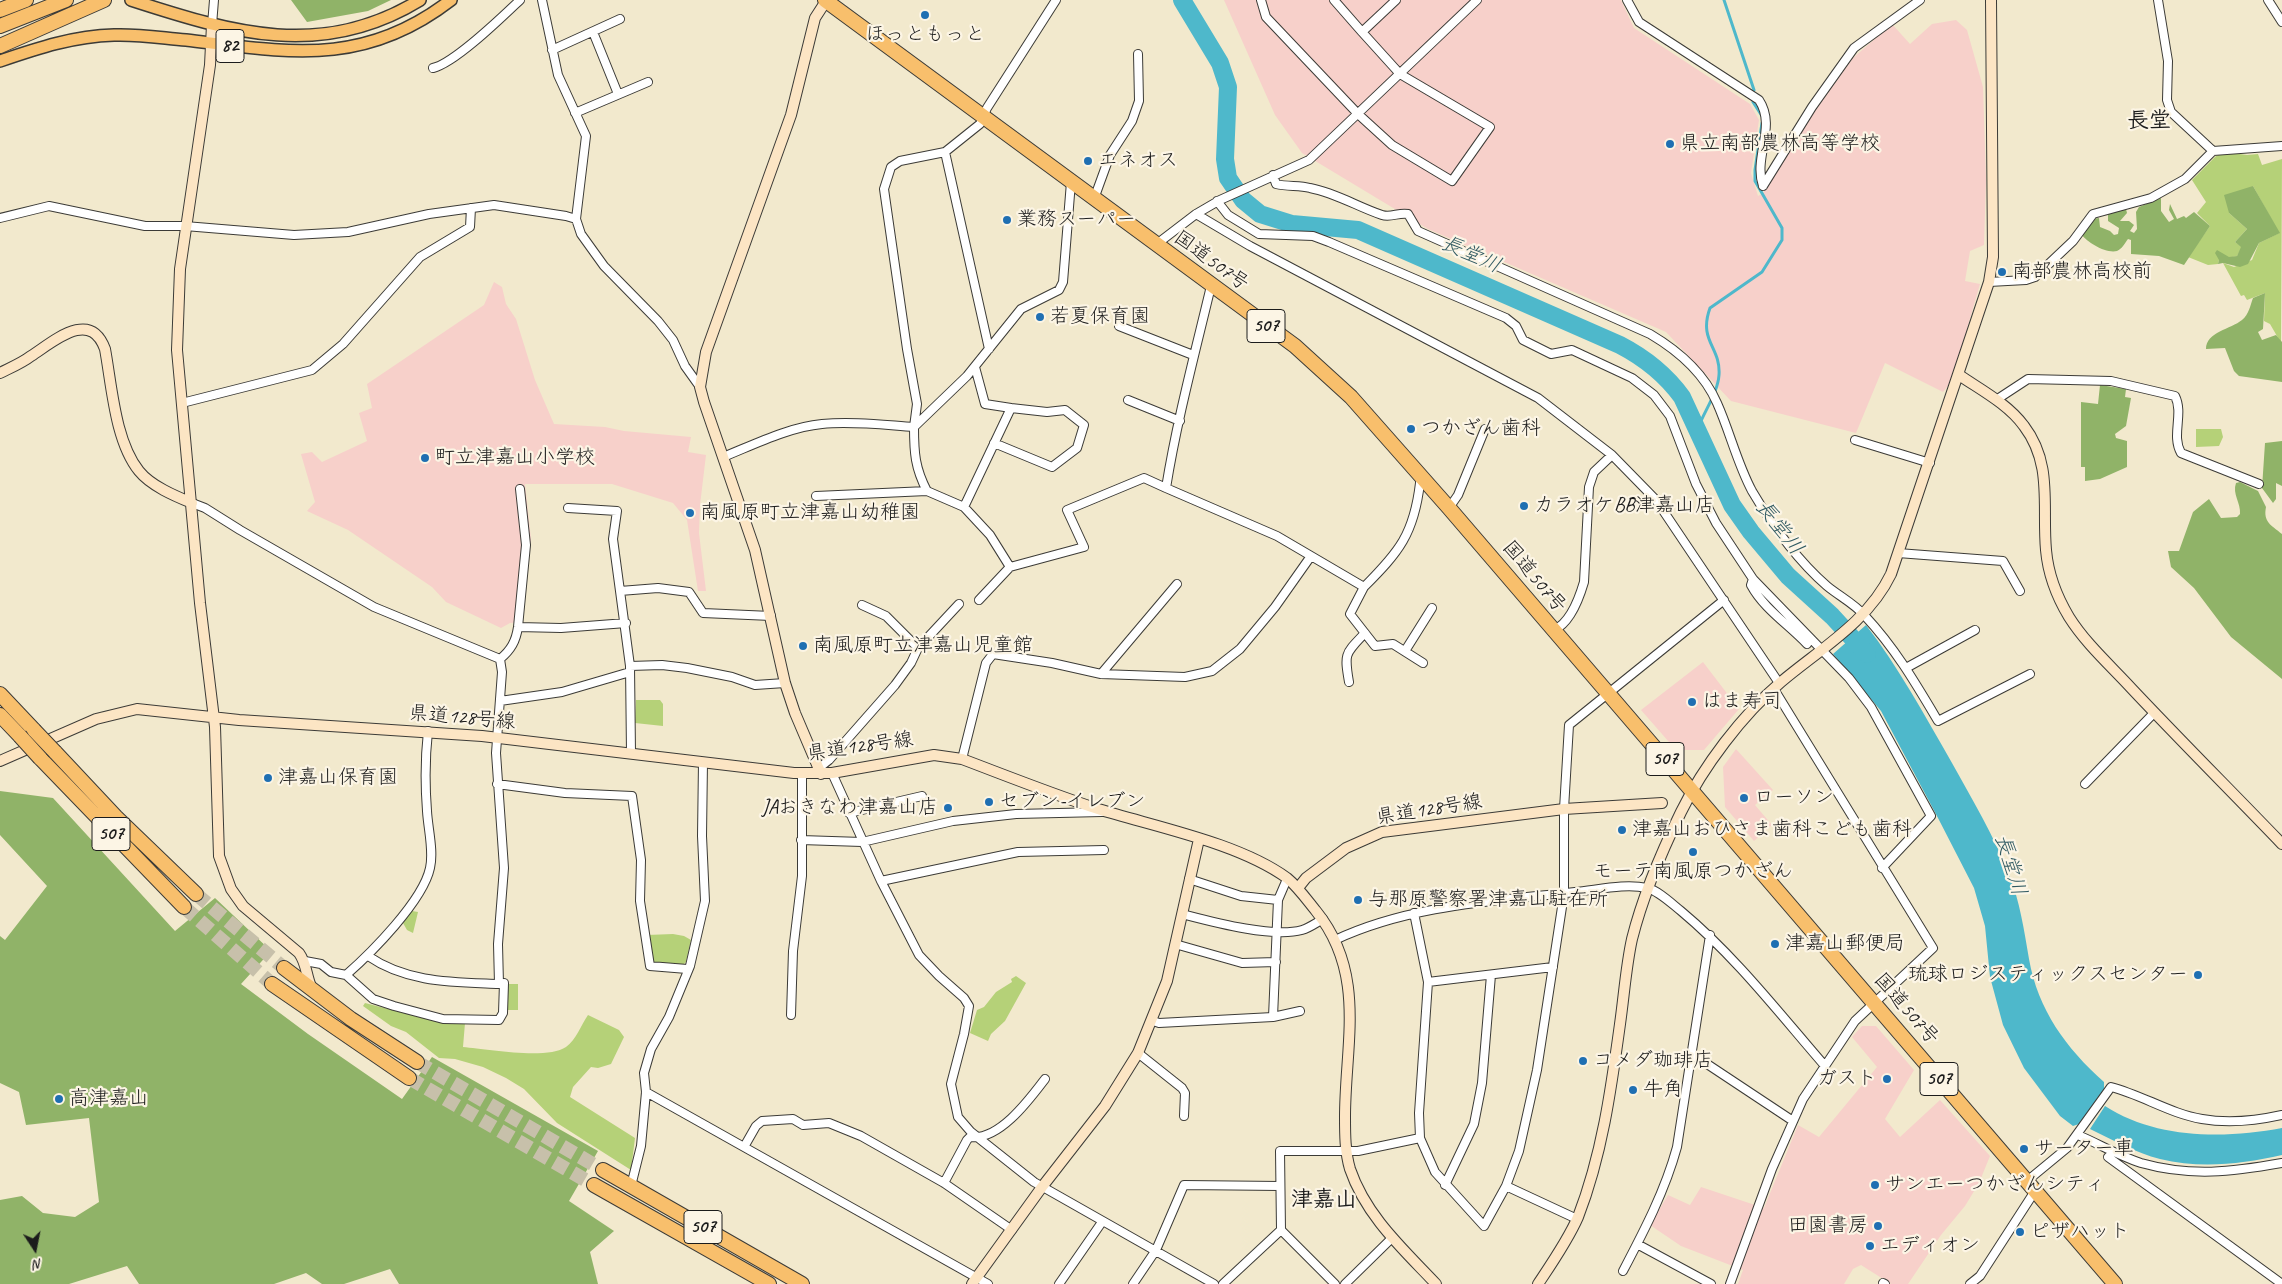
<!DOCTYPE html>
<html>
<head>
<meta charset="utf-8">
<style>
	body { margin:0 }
	#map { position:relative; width:2282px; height:1284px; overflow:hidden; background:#f2e9cd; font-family:Caveat,sans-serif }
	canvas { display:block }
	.north { position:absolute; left:10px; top:1224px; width:50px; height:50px; -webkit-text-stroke:4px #fcf5e5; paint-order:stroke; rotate:169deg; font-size:14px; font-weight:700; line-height:20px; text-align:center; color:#1c1c1c }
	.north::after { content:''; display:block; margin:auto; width:18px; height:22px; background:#1c1c1c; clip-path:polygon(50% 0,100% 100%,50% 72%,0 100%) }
</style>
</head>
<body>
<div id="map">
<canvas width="2282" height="1284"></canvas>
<div class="north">N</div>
</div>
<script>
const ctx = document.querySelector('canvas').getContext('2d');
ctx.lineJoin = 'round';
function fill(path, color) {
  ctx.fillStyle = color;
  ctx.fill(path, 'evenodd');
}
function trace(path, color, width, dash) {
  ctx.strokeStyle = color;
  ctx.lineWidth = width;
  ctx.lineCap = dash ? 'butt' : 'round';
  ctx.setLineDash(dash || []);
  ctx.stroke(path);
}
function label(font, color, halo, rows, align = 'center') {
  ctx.font = font + ' Caveat,"Klee One",sans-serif';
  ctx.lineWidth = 4.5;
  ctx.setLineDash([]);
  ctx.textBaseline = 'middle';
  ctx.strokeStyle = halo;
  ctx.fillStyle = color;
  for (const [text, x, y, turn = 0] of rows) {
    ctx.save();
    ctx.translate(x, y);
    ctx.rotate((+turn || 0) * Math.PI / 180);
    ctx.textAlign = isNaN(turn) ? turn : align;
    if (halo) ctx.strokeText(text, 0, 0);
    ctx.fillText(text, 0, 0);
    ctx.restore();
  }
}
fill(new Path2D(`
	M1224,0H1621L1634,28L1750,104L1759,120L1751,173L1758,196L1763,193L1814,112L1853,58L1892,24L1910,44L1932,24L1956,20L1967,30L1983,87L1986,180L1984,245L1970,251L1965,281L1980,284L1952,381L1943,392L1885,363L1856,433L1731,401L1666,332L1428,229L1302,153L1275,115Z
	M494,282L502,287L506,304L516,319L535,380L554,424L605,427L624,431L691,437L688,452L706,455L700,505L699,533L706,591H698L687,520L673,503L612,484H525L531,539L522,622L510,623L501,628L446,602L432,587L348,530L307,511L315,502L301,454L312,452L322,462L367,441L359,413L372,408L367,384L484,305Z
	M1703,662L1739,709L1704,750H1676L1641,710Z
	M1736,749L1773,790L1755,805L1772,825L1754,841L1725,807L1723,767Z
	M1862,1026H1876L1914,1070L1885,1119L1900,1137L1940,1100L1990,1156L1979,1183L1965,1206L1941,1235L1908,1284H1891L1861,1265L1853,1269L1844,1284H1738L1743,1270L1681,1246L1650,1225L1668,1195L1690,1205L1701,1187L1764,1208L1798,1125L1819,1137L1877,1067L1852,1037Z`), '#f7d0ca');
fill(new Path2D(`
	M2226,152L2247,155L2258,154L2262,165L2282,159L2281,343L2270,324L2264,321L2265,293L2247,300L2244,295L2241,296L2223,263L2234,267L2252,260L2259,243L2279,233L2253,186L2229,213L2247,229L2235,242L2242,247L2237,256L2219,260L2218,264L2208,265L2188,257L2210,226L2197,213L2206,202L2192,180L2216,156Z
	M2196,429H2221L2223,437L2219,446L2196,447Z
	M636,700H660L663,704V726L635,723Z
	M412,911L418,912L413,933L407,930L403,923Z
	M673,934L684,936L691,940L686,962L682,966L653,963L647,935Z
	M1016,976L1026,983L1005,1021L991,1034L988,1041L970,1033L977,1010L984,1007L996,992L1012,982L1011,979Z
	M506,984H518V1010H506Z
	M365,1003L442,1023H465L463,1047C486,1049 547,1060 566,1047C576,1040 581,1025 588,1015L619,1030L624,1037L611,1064L598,1068L591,1067L573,1087L570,1097L635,1138L631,1170L557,1123L524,1089L506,1078L483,1067L455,1059L439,1058L406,1032L391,1026L363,1006Z`), '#b5d178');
fill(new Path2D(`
	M291,0H391L368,11L307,22Z
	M2253,186L2280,233L2259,243L2248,264L2240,267L2223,263L2218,264L2219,260L2215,253L2217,250L2229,257L2237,256L2241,247L2235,242L2247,229L2229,213L2224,195Z
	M2161,198V211L2169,222L2174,219L2169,210L2170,204L2177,219L2184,216L2186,218L2194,212L2210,226L2184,265L2159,256L2131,254V240L2128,239C2125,243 2122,249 2117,251C2106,254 2087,242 2082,235L2091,219L2099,218L2100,227L2110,231L2114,235L2118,234L2119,228L2108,221V213L2126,209L2127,213L2120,221H2129L2134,225L2130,231L2134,233L2137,229L2136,212L2139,207Z
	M2265,293L2263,329L2258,332L2262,340L2276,335L2282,342V382L2239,376L2234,371L2225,348L2206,349C2206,332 2231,329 2242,320C2249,314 2250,306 2253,298Z
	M2100,385L2126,389L2125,397L2131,398L2126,426L2115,434L2116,438L2127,441V467L2100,479L2085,481V467H2081V402L2098,404Z
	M2282,441V486L2276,483V499L2273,503L2262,488L2265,443Z
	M2240,482L2258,491L2266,507C2263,522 2271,525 2282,534V679L2231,637L2194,588L2171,567L2168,551H2179L2193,512L2209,499L2221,518L2237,517L2240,514C2241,503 2232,494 2236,483Z
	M0,791L53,798L175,931L215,898L271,951L241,984L308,1034L402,1099L432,1057L598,1151L569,1201L614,1231L590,1252L598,1284H399L390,1269L344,1284H322L306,1273L274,1284H139L127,1266L69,1284H0V1200L22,1196L43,1213L75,1217L99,1202L89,1118L26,1125L19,1092L0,1083V936L5,940L47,886L0,835Z`), '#90b368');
fill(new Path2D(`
	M1866,625C1899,668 1925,716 1952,763C1972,799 1994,836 2009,874C2020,902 2024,930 2029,959C2038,1010 2066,1048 2104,1082V1089L2079,1124L2073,1126L2060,1116L2024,1068L2003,1025L1990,977L1985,926L1974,888L1938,818L1881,711L1833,654Z
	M2105,1106C2156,1139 2224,1139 2282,1128V1155C2242,1164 2201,1169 2160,1159C2136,1153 2113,1140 2090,1129Z`), '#4eb8cb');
trace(new Path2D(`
	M1724,0L1754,90
	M1753,102L1762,116
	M1698,428C1704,412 1718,392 1719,375C1721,347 1698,341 1710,308L1762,272L1782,240V228L1755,181V170L1762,123`), '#4eb8cb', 3);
trace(new Path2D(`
	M1182,0L1220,63L1228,87L1225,159L1228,178L1243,200L1260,214L1292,224L1358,230L1620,345C1645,358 1666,375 1682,397L1732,505L1751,532L1788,576L1832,616L1867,654`), '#4eb8cb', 18);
trace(new Path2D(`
	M196,894L284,968
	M184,907L272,984
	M417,1062L603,1170
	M409,1078L594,1185`), '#c7c0aa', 14, [14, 7]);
const street = new Path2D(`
	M542,0L558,75L586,136L576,219L581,234L604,266L658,321L673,340L685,366L700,387
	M1261,0L1266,17L1358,114L1392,145L1452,181L1490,127L1400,74L1362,32L1396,0
	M1334,0L1362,32
	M1627,0L1639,22L1759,100C1777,127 1753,157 1763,186
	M2158,0L2168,61L2167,100L2171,112L2213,151L2282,146
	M2268,0L2282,22
	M212,25L214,0
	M593,32L618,94
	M552,50L620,19
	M433,68C455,63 502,17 520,0
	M575,113L648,82
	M945,152L989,349
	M1273,175L1276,184C1288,187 1299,185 1310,188C1336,193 1358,207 1382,215C1391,218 1399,212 1408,214L1418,231L1650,334C1677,350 1704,373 1717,403C1730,432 1737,463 1752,491C1772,525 1797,560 1827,586C1839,596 1855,604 1865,616C1895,648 1916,684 1938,721L2030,674
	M1763,186L1812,107L1854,48L1920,0
	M1094,199L1110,155L1132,121L1139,101L1138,54
	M1217,201L1228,215L1259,234L1313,236L1329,242L1506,318L1516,326L1523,340L1551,354L1572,350L1632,378L1654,395L1670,416L1696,484L1716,523L1753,579L1849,678L1871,707L1931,816L1882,868
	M1196,214L1250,246L1538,398L1612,455L1656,500L1779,683
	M0,218L49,206L145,226H185L294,235L348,232L429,214L494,205L566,216L576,219
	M1158,246L1162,240L1196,214L1220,200L1309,160L1477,0
	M1989,282L2026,280L2035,277L2073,241L2093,214L2151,198L2185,179L2213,151
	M1211,286C1195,353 1177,420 1166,488L1277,536L1364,587C1399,552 1414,534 1420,483L1424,479
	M1119,326L1193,355
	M975,367L985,404L1011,408
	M1128,400L1180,421
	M1996,400L2028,379L2111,381L2175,396C2184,414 2171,435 2181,453L2259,484
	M182,403L312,370L343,344L420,257L470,227L471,208
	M1855,440L1930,463
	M723,457C753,445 789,427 822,424C852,421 884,425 914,427L917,404L907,349L884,189L891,167L900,161L945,152L980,124L987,108L1056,0
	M816,496L927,491
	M192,503L205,508L240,530L374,607L500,659
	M964,507L1011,408L1047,412L1065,410L1084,425L1077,448L1052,467L994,443
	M568,508L617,511L613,539L620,591
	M1449,508L1458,495L1485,429
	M1898,553L2003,561L2020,591
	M1010,567L1084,547L1067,510L1144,478L1166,488
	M1753,579L1751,585C1764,609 1788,624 1807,644
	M1364,587L1350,614L1375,646L1393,644L1423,663
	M979,600L1010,567L990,535L964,507L927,491C915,468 914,453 914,427L967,376L1021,309L1059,290L1063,282L1071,182
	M862,605L886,616L918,648
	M518,627L561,628L626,623
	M1554,630C1570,623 1579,599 1584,582L1589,487L1594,472L1612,455
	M1405,651L1432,608
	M500,659C511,650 516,641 518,627L526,545L520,489
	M630,666L662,665L687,668L732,677L755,685L785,683
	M1906,668L1975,630
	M1101,674L1177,584
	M1349,682C1344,653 1345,654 1365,633
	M500,701L562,692L630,672
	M631,753L630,666L620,591L658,588L689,592L703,613L771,616
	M962,759L986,663L993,654L1052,663L1101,674L1185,677L1212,671L1240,649L1275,607L1311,556
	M819,768L829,760L895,685L911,663L918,648L959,604
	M832,773L881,881L919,955L939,976L964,998L969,1006L964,1034L951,1084L958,1117L971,1132L1034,1182L1214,1284
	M497,784L565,793L632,796L641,860L640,901L650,966L687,969
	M2085,784L2154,713
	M849,813L922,796
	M801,840L862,842L953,821L1016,814L1102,812
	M1189,879L1241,896L1278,900
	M881,881L1018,852L1104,850
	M1414,913L1428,982L1553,967
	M1182,914C1213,922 1272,938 1302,930C1309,928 1316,923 1323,919
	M1335,940C1409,905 1495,901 1575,892C1597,890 1625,883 1647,888C1659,891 1671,903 1681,911C1735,956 1779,1013 1825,1066
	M1175,944L1242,963L1276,962
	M368,956C407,983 453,982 499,984L498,944L504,868L496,753L502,672L500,659
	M305,961L321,964L331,972L346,975L373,999L394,1006L443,1019L499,1020L503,1013L504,983
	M346,975C371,953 423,901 430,868C434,851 428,829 427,811C425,785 425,758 428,731
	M791,1015L793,951L802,876V773
	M1273,1017L1300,1011
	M1153,1021L1159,1023L1273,1017L1278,900L1287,879
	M1138,1053L1182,1088L1185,1093L1184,1116
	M1692,1054L1793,1121
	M646,1092L988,1284
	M2078,1135C2099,1144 2119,1156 2141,1163C2191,1177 2232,1172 2282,1163
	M1420,1138L1419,1113L1428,982
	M744,1147L756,1126L762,1121L793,1119L803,1125L829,1123L861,1136L944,1183L1012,1230
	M2108,1157L2282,1284
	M2027,1181L2067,1148L2111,1087C2142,1095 2171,1114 2202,1119C2229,1124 2255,1121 2282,1115
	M944,1183L967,1140L970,1137C999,1141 1029,1100 1045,1079
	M1445,1185L1474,1124L1482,1083L1491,975
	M631,1186L641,1146L646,1092L644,1073L651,1049L669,1017L690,966L705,901L702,836L703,762
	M1506,1186L1577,1219
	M1637,1244L1711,1284
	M1623,1271C1644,1231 1665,1191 1677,1147L1710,935
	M1883,1283L1885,1284
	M1059,1284L1102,1222
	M1133,1284L1156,1250L1184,1185L1280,1186
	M1223,1284L1281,1230
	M1335,1284L1281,1230L1280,1151H1358L1420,1138L1435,1172L1484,1226L1506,1186L1519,1151L1537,1070L1564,894V809L1569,725L1724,600
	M1345,1284L1392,1238
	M1730,1284L1772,1169L1803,1099L1855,1021L1933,948L1774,689
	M1970,1284L1980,1276L2035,1191`);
const secondary = new Path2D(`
	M212,25L210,65L180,269L177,350L200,603L215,727L219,856L231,889L243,906L299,953C307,964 306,976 312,989
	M0,373C10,368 22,363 31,356C53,342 90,308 105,349C112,387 115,441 139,471C151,486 175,496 192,503
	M1959,375C1981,390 2008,404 2024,426C2053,464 2042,506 2046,550C2048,573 2057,597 2069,617C2086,644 2111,666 2132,689C2181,741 2232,792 2282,844
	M0,761L96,719L137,709L239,720L482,736L794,773H832L934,755L962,759C1007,776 1052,794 1098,809C1156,827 1239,843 1287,878C1298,887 1307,900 1316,911C1367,974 1345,1044 1345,1117C1345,1134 1345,1152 1350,1169C1366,1216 1403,1249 1436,1284
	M821,774L795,713L785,683L755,550L704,402L700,387L706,352L791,115L815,18L826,1
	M1298,888L1306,878L1346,848L1382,832L1564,809L1662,803
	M972,1284L1042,1187L1105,1106L1138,1053L1167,981L1199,839
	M1538,1284C1552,1263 1568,1240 1578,1217C1602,1155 1611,1090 1620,1024C1624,996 1626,966 1632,939C1643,895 1661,853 1681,812C1703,767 1742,715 1781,682C1820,649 1868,622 1891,574L1989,282L1993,257L1991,0`);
const primary = new Path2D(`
	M131,0C233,33 322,60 420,0
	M0,61C38,48 74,36 114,35C139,34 162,38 186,40C288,52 363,68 451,0`);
const highway = new Path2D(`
	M825,0L1295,346L1351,397L1449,508L2115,1284
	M0,10L26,0
	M0,26L66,0
	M0,46L104,0
	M0,694L34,730
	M0,715L20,736
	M55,752L116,817L196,894
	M40,758L184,907
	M284,968L351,1019L417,1062
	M272,984L409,1078
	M603,1170L802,1284
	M594,1185L769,1284`);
trace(street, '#3c3b37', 10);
trace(secondary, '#3c3b37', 12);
trace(primary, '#3c3b37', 14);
trace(highway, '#3c3b37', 16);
trace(street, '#fff', 8);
trace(secondary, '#fce5c4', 10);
trace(primary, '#f8bf6c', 11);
trace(highway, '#f8bf6c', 14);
const highwayBridge = new Path2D(`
	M34,730L55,752
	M20,736L40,758`);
trace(highwayBridge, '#3c3b37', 16, []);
trace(highwayBridge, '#f8bf6c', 14);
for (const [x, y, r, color] of [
	[925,15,5,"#1f6fb2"],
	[1670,144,5,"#1f6fb2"],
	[1088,161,5,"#1f6fb2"],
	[1007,220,5,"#1f6fb2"],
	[2002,272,5,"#1f6fb2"],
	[1040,317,5,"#1f6fb2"],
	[1411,429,5,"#1f6fb2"],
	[425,458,5,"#1f6fb2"],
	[1524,506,5,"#1f6fb2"],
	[690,513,5,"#1f6fb2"],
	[803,646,5,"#1f6fb2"],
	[1692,702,5,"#1f6fb2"],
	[268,778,5,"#1f6fb2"],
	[1744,798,5,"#1f6fb2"],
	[989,802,5,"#1f6fb2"],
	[948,808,5,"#1f6fb2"],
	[1622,830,5,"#1f6fb2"],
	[1693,852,5,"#1f6fb2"],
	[1358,900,5,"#1f6fb2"],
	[1775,944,5,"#1f6fb2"],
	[2198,975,5,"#1f6fb2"],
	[1583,1061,5,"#1f6fb2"],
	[1887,1079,5,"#1f6fb2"],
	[1633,1090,5,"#1f6fb2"],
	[59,1099,5,"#1f6fb2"],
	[2024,1149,5,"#1f6fb2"],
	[1875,1185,5,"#1f6fb2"],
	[1878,1226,5,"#1f6fb2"],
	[2020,1232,5,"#1f6fb2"],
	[1870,1246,5,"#1f6fb2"]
]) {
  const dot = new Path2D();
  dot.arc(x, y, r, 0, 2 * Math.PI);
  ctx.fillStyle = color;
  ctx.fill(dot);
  trace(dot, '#fcf5e5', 2);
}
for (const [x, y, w] of [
	[230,46,28],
	[1266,326,38],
	[1665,759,38],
	[111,834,38],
	[1939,1079,38],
	[703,1227,38]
]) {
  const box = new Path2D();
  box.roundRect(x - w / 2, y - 16.5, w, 33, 4);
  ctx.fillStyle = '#fcf5e5';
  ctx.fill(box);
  trace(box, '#1c1c1c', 1);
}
label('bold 19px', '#1c1c1c', null, [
	["82",230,46],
	["507",1266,326],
	["507",1665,759],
	["507",111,834],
	["507",1939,1079],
	["507",703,1227]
]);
label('20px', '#1c1c1c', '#fcf5e5', [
	["ほっともっと",925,35,"center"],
	["県立南部農林高等学校",1680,144],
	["エネオス",1098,161],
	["業務スーパー",1017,220],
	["南部農林高校前",2012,272],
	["若夏保育園",1050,317],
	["つかざん歯科",1421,429],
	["町立津嘉山小学校",435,458],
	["カラオケBB津嘉山店",1534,506],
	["南風原町立津嘉山幼稚園",700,513],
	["南風原町立津嘉山児童館",813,646],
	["はま寿司",1702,702],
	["津嘉山保育園",278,778],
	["ローソン",1754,798],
	["セブン-イレブン",999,802],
	["JAおきなわ津嘉山店",938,808,"right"],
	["津嘉山おひさま歯科こども歯科",1632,830],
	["モーテ南風原つかざん",1693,872,"center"],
	["与那原警察署津嘉山駐在所",1368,900],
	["津嘉山郵便局",1785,944],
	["琉球ロジスティックスセンター",2188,975,"right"],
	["コメダ珈琲店",1593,1061],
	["ガスト",1877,1079,"right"],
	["牛角",1643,1090],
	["高津嘉山",69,1099],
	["サーター車",2034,1149],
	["サンエーつかざんシティ",1885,1185],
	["田園書房",1868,1226,"right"],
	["ピザハット",2030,1232],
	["エディオン",1880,1246]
], 'left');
label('20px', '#1c1c1c', '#fcf5e5', [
	["国道507号",1211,261,36],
	["国道507号",1534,577,50],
	["県道128号線",462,718,5],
	["県道128号線",860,747,-8],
	["県道128号線",1429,810,-9],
	["国道507号",1906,1009,49]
]);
label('italic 21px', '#305a62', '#fcf5e5', [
	["長堂川",1471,255,24],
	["長堂川",1779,528,52],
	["長堂川",2010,865,73]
]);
label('bold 22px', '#1c1c1c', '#fcf5e5', [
	["長堂",2149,121],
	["津嘉山",1324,1200]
]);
</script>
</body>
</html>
